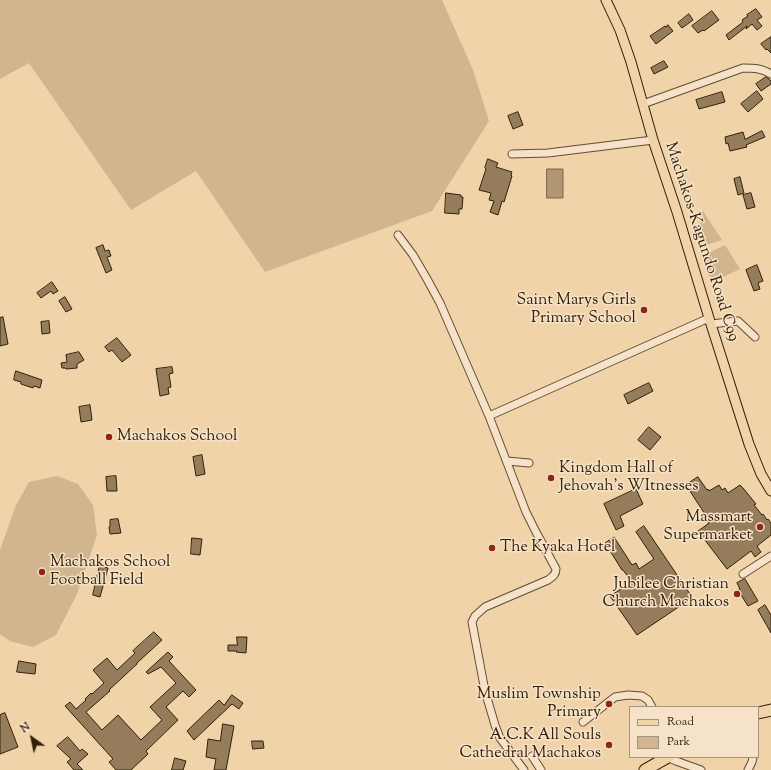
<!DOCTYPE html>
<html>
<head>
<meta charset="utf-8">
<style>
	body { margin:0 }
	#map { position:relative; width:771px; height:770px; overflow:hidden; background:#f1d3aa; font-family:"Sorts Mill Goudy",serif }
	canvas { display:block }
	.legend { position:absolute; left:629px; top:706px; width:130px; height:52px; box-sizing:border-box; background:#f6e2c8; border:1px solid #a7947b; margin:0; padding:5px 7px; list-style:none; font-size:12px; color:#312007 }
	.legend li { display:flex; align-items:center; gap:8px; height:20px }
	.legend b { width:20px; border:1px solid #a7947b }
	.north { position:absolute; left:12px; top:718px; width:40px; height:40px; -webkit-text-stroke:3px #f6e2c8; paint-order:stroke; rotate:327deg; font-size:11px; font-weight:700; line-height:16px; text-align:center; color:#312007 }
	.north::after { content:''; display:block; margin:auto; width:14px; height:18px; background:#312007; clip-path:polygon(50% 0,100% 100%,50% 72%,0 100%) }
</style>
</head>
<body>
<div id="map">
<canvas width="771" height="770"></canvas>
<ul class="legend">
<li><b style="height:5px;background:#f1d3aa"></b>Road</li>
<li><b style="height:11px;background:#d0b58e"></b>Park</li>
</ul>
<div class="north">N</div>
</div>
<script>
const ctx = document.querySelector('canvas').getContext('2d');
ctx.lineJoin = 'round';
function fill(path, color) {
  ctx.fillStyle = color;
  ctx.fill(path, 'evenodd');
}
function trace(path, color, width, dash) {
  ctx.strokeStyle = color;
  ctx.lineWidth = width;
  ctx.lineCap = dash ? 'butt' : 'round';
  ctx.setLineDash(dash || []);
  ctx.stroke(path);
}
function label(font, color, halo, rows, align = 'center') {
  ctx.font = font + ' "Sorts Mill Goudy",serif';
  ctx.lineWidth = 3;
  ctx.setLineDash([]);
  ctx.textBaseline = 'middle';
  ctx.strokeStyle = halo;
  ctx.fillStyle = color;
  for (const [text, x, y, turn = 0] of rows) {
    ctx.save();
    ctx.translate(x, y);
    ctx.rotate((+turn || 0) * Math.PI / 180);
    ctx.textAlign = isNaN(turn) ? turn : align;
    if (halo) ctx.strokeText(text, 0, 0);
    ctx.fillText(text, 0, 0);
    ctx.restore();
  }
}
fill(new Path2D(`
	M0,0H442L473,70L489,121L432,211L265,272L196,171L131,210L29,63L0,79Z
	M703,211L722,240L703,246L699,214Z
	M725,245L740,269L710,283L704,255Z
	M57,476L78,484L93,505L97,535L77,594L56,635L33,647L10,641L0,634V550L16,505L29,482Z`), '#d0b58e');
const water = new Path2D(`
	M547,169H563V198H547Z`);
fill(water, '#b09673');
trace(water, '#7d6748', 1);
const building = new Path2D(`
	M756,9L762,17L757,20L762,26L757,30L752,24L746,29L747,26L729,40L726,35L743,22L742,20L748,16L747,15Z
	M712,11L719,20L704,31L703,30L698,33L692,26Z
	M689,14L693,20L682,28L678,23Z
	M668,25L673,31L656,44L650,36L665,26L666,27Z
	M771,37V53L767,49L766,50L761,44Z
	M664,61L668,67L654,74L651,68Z
	M766,77L769,79L771,81V84L761,91L756,84Z
	M757,91L763,99L748,112L741,104Z
	M722,92L725,102L699,109L696,100Z
	M518,112L523,125L513,129L508,116Z
	M762,131L765,137L746,145L747,147L730,151L728,143L726,144L725,137L743,132L745,139Z
	M488,159L498,163L496,167L512,172L511,175L512,176L504,202L502,201L498,215L490,212L494,201L489,200L491,193L479,190L486,169L485,168Z
	M740,177L744,193L738,195L734,179Z
	M446,193L461,195V197H463L462,209H459V214L445,213Z
	M751,193L755,207L747,209L743,195Z
	M103,245L105,251L109,250L111,256L107,257L112,270L106,273L96,248Z
	M757,265L763,281L758,283L760,289L754,291L746,270Z
	M52,282L58,291L53,294L51,291L41,298L37,293Z
	M65,297L72,309L66,312L59,301Z
	M3,317L8,344L0,346V318Z
	M49,321L50,333L42,334L41,322Z
	M117,338L131,355L122,362L112,350L109,352L105,347Z
	M79,352L84,360L77,364V368L66,369L65,368H62L61,363L67,362L66,355Z
	M172,367L173,373L169,374L171,387L168,388L169,394L160,396L156,369Z
	M16,371L42,380L40,388L34,386L33,388L21,384V382L14,380Z
	M649,383L653,391L628,404L624,395Z
	M90,405L92,420L81,422L79,407Z
	M649,427L661,437L650,450L638,440Z
	M202,455L205,474L196,476L193,457Z
	M116,476L117,491H107L106,477Z
	M698,477L707,490L708,489L709,491L719,485L722,490L725,488L728,493L740,485L743,488L756,504L754,505L762,515L763,514L767,520L768,519L771,523V535L757,546L761,552L755,557L751,551L727,569L698,531L708,524V523L710,522L686,485Z
	M636,489L643,504L620,516L624,526L616,530L604,504Z
	M118,519L121,533L110,534L109,527H110V520Z
	M644,526L692,597V598L637,635L610,596L632,582L623,570H622L605,543L614,537L632,565L636,563L639,569L654,559L636,532Z
	M192,538L202,539L200,555L191,554Z
	M100,565L108,568L100,597L93,595Z
	M745,579L758,601L748,606L738,590L740,589L737,583Z
	M765,605L771,615V633L758,610Z
	M154,632L162,640L137,663V664L109,690L110,691L86,712L102,730L118,715L141,740L162,720L150,707L176,683L161,667L148,674L146,672L168,652L173,657L169,661L196,690L189,697L183,691L166,707L178,720L146,751L148,754L131,770H116L109,762L113,759L65,706L70,702L76,709L86,700L85,699L91,693L92,694L104,683L93,670L107,658L117,670L135,653L133,651Z
	M237,637H247L246,653L236,652L237,651H228V645H237Z
	M19,661L36,664L35,674L17,672Z
	M232,695L243,703L239,709L232,704L194,740L187,731L219,700L224,705Z
	M5,713L18,747L0,754V715Z
	M223,724L234,726L226,770H214L216,759L206,757L208,739L220,741Z
	M68,737L80,751L82,749L88,754L77,764L83,770H74L67,762L71,759L57,746Z
	M252,741H263L264,748L253,749Z
	M175,758L186,761L183,770H172Z`);
fill(building, '#957d5c');
trace(building, '#312007', 1);
const minor = new Path2D(`
	M643,104L743,68C754,68 761,68 771,74
	M512,154L548,153L653,140
	M398,235L413,255L427,279L440,303L489,416L526,512L536,532L556,569C556,575 552,577 548,580L485,607L475,616L472,622L485,691L495,725L500,738L524,770
	M711,324L738,321L755,337
	M489,416L709,318
	M507,461L529,463
	M743,574L771,556
	M583,722L615,697L628,695L642,696L648,700L652,707
	M532,756L541,770
	M667,757L676,761L701,770
	M748,770L752,762L753,757`);
const major = new Path2D(`
	M606,0L620,30L631,62L653,140L677,212L709,318L749,444L761,474L771,491`);
const highway = new Path2D(`
	M758,713L771,710
	M645,770L668,757`);
trace(minor, '#614d30', 9);
trace(major, '#312007', 11);
trace(highway, '#312007', 13);
trace(minor, '#f6e2c8', 7);
trace(major, '#f1d3aa', 9);
trace(highway, '#f1d3aa', 11);
for (const [x, y, r, color] of [
	[644,310,4,"#8f2418"],
	[109,437,4,"#8f2418"],
	[551,478,4,"#8f2418"],
	[760,527,4,"#8f2418"],
	[492,548,4,"#8f2418"],
	[42,572,4,"#8f2418"],
	[737,594,4,"#8f2418"],
	[609,704,4,"#8f2418"],
	[609,745,4,"#8f2418"]
]) {
  const dot = new Path2D();
  dot.arc(x, y, r, 0, 2 * Math.PI);
  ctx.fillStyle = color;
  ctx.fill(dot);
  trace(dot, '#f6e2c8', 1.5);
}
label('16px', '#312007', '#f6e2c8', [
	["Machakos-Kagundo Road C99",701,242,72]
]);
label('16px', '#312007', '#f6e2c8', [
	["Saint Marys Girls",636,301],
	["Primary School",636,319],
	["Machakos School",117,437,"left"],
	["Kingdom Hall of",559,469,"left"],
	["Jehovah's WItnesses",559,487,"left"],
	["Massmart",752,518],
	["Supermarket",752,536],
	["The Kyaka Hotel",500,548,"left"],
	["Machakos School",50,563,"left"],
	["Football Field",50,581,"left"],
	["Jubilee Christian",729,585],
	["Church Machakos",729,603],
	["Muslim Township",601,695],
	["Primary",601,713],
	["A.C.K All Souls",601,736],
	["Cathedral Machakos",601,754]
], 'right');
</script>
</body>
</html>
